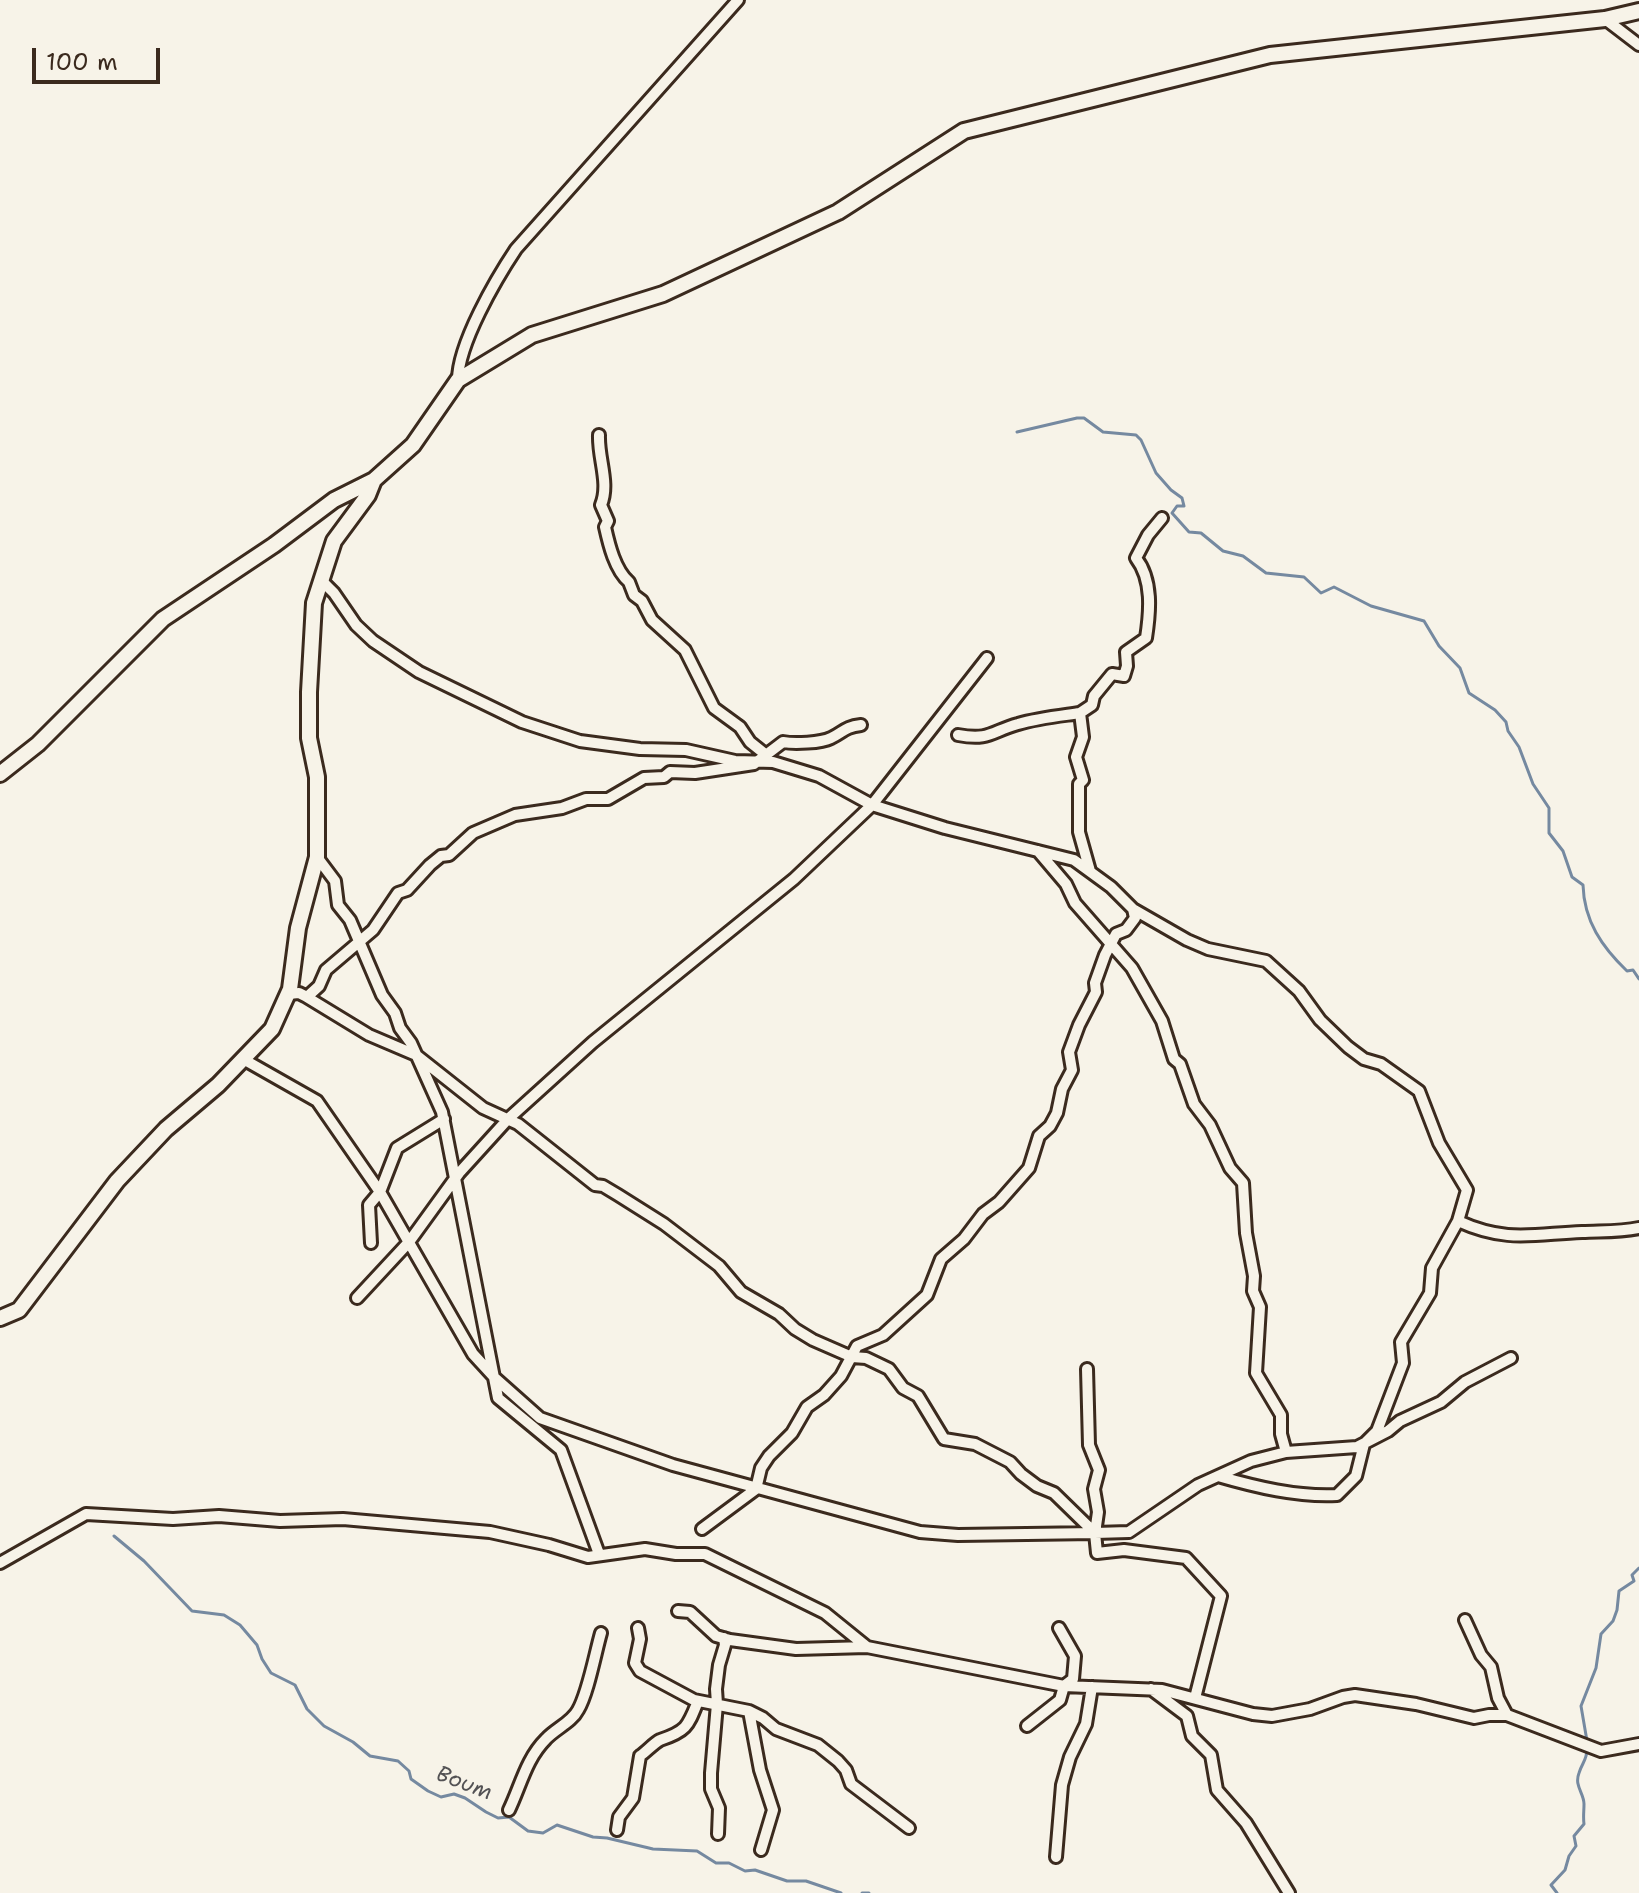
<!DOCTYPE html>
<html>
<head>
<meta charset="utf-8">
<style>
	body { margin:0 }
	#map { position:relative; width:1639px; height:1893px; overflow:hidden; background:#f7f3e8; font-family:"Shantell Sans",sans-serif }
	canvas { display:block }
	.scale { position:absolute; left:32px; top:48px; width:128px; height:36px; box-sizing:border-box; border:4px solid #3b2a1e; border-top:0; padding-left:10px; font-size:24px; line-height:28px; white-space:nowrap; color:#3b2a1e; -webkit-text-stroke:6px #f7f3e8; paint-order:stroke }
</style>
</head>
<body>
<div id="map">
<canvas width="1639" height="1893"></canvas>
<div class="scale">100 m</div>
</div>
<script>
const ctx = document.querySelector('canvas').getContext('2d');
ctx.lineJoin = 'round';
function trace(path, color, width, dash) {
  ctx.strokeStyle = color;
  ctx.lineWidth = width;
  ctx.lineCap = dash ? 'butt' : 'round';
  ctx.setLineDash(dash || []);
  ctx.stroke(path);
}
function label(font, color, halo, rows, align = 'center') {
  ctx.font = font + ' "Shantell Sans",sans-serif';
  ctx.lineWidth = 7;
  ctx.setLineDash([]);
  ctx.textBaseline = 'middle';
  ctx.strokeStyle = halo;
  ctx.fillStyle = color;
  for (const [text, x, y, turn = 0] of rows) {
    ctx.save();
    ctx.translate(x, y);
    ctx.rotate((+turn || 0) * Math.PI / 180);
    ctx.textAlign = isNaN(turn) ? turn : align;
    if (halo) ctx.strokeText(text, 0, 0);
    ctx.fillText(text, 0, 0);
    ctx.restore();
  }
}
trace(new Path2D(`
	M1017,432L1077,418H1084L1103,432L1136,435L1141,440L1156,473L1171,490L1182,498L1184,506H1177L1172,513L1189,532L1201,533L1223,551L1243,556L1266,573L1304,577L1321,593L1334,587L1371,606L1424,621L1439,646L1460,668L1469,693L1495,710L1506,722L1508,731L1519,747L1533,784L1549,808V833L1563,851L1572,877L1583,885C1584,921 1602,947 1627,971L1633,970L1639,979
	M114,1536L144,1561L192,1611L224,1615L240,1625L257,1645L262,1659L271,1673L295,1685L307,1709L324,1726L353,1742L370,1756L398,1761L409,1771L411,1779L428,1791L441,1797L454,1794L465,1798L486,1812L498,1818L509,1817L528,1831L543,1833L557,1825L593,1837L607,1838L653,1849L697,1851L716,1863H729L745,1871L755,1870L787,1881H806L841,1893
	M1587,1741L1581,1706L1596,1668L1601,1634L1613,1621L1617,1610L1619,1591L1634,1581L1632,1575L1639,1568
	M862,1893H869
	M1557,1893L1551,1885L1565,1870L1569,1856L1576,1846L1574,1836L1584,1824C1583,1817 1584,1811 1584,1804C1584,1793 1574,1786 1579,1773C1582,1763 1587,1760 1587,1749`), '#7589a0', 3);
const street = new Path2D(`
	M1605,19L1639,45
	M458,380C458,344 496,279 516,249L738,0
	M599,435C598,459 610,483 601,505L608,521L605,527C609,545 615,570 629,582L634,595L642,601L652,620L685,650L714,708L740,727L750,742L765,754
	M321,580L334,593L356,625L373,641L419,672L522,722L580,741L640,749L686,750L735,761L773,762L819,776L872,805L945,828L1074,860L1111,887L1133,909L1187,940L1208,949L1266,961L1299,991L1320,1020L1348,1047L1364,1059L1381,1064L1419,1091L1439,1143L1467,1190L1458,1221L1432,1268L1430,1293L1401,1342L1403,1363L1377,1431L1364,1444L1356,1476L1337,1495C1297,1497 1256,1487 1218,1476
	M958,735C990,741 992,731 1018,724C1038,718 1059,716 1080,713
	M1038,851L1066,884L1075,903L1132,968L1162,1021L1174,1059L1180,1064L1194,1104L1210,1125L1230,1168L1243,1183L1246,1233L1254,1276L1253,1291L1260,1307L1256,1373L1281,1415V1434L1286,1452
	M317,857L335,881L338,905L350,920L382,995L395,1013L400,1028L411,1043L442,1112L498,1398L561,1450L599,1554
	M1090,871L1079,832V784L1083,780L1076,757L1083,737L1080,713L1092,705L1094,696L1112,674L1124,676L1127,666L1126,652L1146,638C1150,612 1153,580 1136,558L1148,535L1162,518
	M307,997L319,986L326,970L373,930L398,893L407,890L430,865L441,856L449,855L473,833L515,815L562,808L586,799H608L644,778L664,777L670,772L695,773L754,764L783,742C794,744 821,743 831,738C844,732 844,727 861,725
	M243,1059L317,1101L380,1192L473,1354L495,1378L540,1418L673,1465L920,1532L958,1535L1095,1533L1054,1493L1037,1486L1021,1474L1010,1462L975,1444L944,1439L918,1396L903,1388L889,1369L866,1358L852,1357L813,1340L795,1329L779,1314L741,1292L719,1266L664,1224L618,1195L603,1186L595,1185L518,1124L483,1108L416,1055L369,1035L305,996L299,993L288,994
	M1458,1221C1506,1243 1533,1234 1582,1232C1602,1231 1620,1232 1639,1228
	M371,1243L369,1205L380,1192L397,1148L444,1119
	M357,1298L409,1242L459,1173L508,1119L593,1042L794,879L872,805L987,658
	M1087,1369L1089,1445L1099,1470L1094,1489L1098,1512L1095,1533
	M702,1529L756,1489L761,1468L769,1456L792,1433L807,1407L824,1395L841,1376L857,1346L883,1335L927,1295L941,1259L964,1239L983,1214L999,1202L1029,1168L1039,1136L1050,1126L1057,1113L1062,1089L1072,1070L1069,1052L1079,1025L1096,992L1095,983L1105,955L1116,934L1126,930L1135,918L1133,909
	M0,1563L86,1514L173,1519L219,1516L280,1521L343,1519L490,1532L549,1545L588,1557L645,1549L676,1554H705L825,1613L867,1647L1064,1686L1162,1690L1253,1714L1272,1716L1310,1709L1343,1697L1355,1695L1416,1704L1474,1718L1489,1715H1507L1601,1751L1639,1744
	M678,1611L690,1612L716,1636L730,1640L796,1649L867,1647
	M1465,1620L1481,1655L1491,1667L1498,1698L1507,1715
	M638,1628L640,1639L635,1663L640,1671L694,1700L749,1711L763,1718L776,1729L818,1745L838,1761L846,1770L851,1784L909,1828
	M1151,1689L1187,1716L1192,1736L1211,1755L1217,1790L1246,1823L1289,1893
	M1195,1698L1221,1596L1186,1558L1124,1550L1097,1553L1095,1533L1129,1532L1198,1485L1251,1461L1286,1452L1357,1447L1388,1431L1400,1421L1441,1402L1465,1382L1511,1358
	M749,1711L760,1770L773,1810L761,1850
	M1027,1726L1060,1700L1064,1686L1073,1679L1075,1656L1059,1628
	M509,1810C521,1785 526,1759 546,1739C555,1729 572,1722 578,1710C588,1693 595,1654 601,1633
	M617,1830L619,1817L633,1798L640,1756C646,1752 654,1743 660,1740C687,1731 688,1726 698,1701
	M718,1834L719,1808L711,1789V1773L717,1704L716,1689L719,1665L725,1645L724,1638
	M1056,1857L1062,1785L1070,1757L1086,1724L1092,1687`);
const secondary = new Path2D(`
	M0,774L38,744L163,619L274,545L334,500L374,480L413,445L458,380L532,335L663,294L838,212L964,131L1270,55L1605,19L1639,11
	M0,1318L19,1310L117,1181L166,1129L218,1085L272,1029L290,989L298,928L317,857V777L309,738V692L314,603L334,541L368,495L374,480`);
trace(street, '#3b2a1e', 16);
trace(secondary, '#3b2a1e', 20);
trace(street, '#f7f3e8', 10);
trace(secondary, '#f7f3e8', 14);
label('italic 22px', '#535254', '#f7f3e8', [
	["Boum",464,1784,21]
]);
</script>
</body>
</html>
